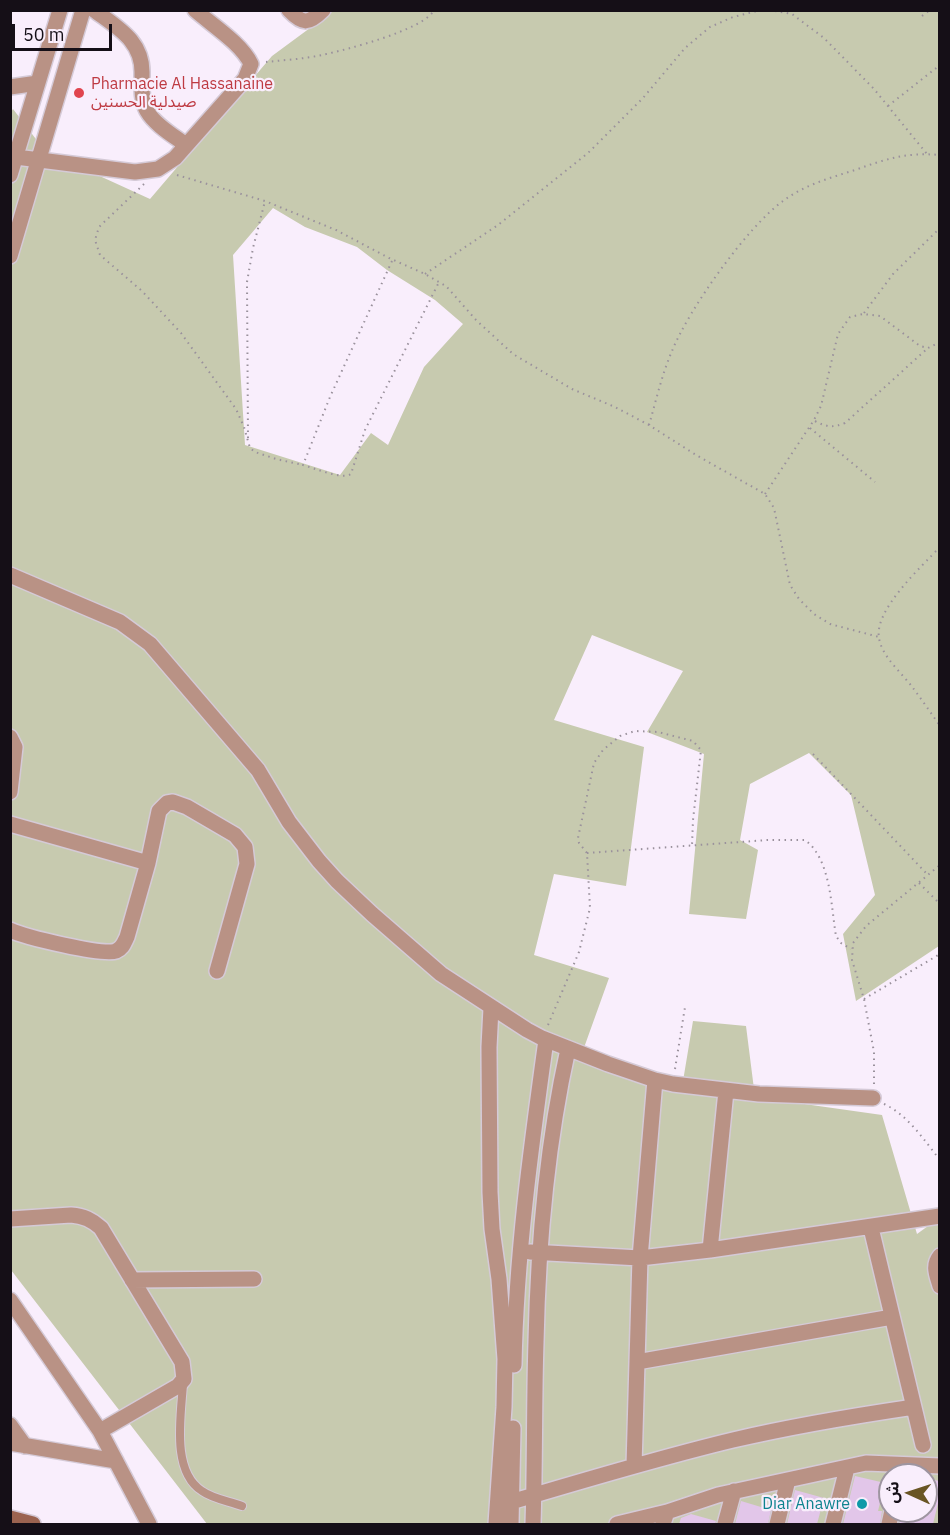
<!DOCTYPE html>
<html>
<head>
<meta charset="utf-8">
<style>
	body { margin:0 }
	#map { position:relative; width:950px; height:1535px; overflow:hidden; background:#f9eefc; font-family:"IBM Plex Sans","Noto Sans Arabic",sans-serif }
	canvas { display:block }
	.frame { position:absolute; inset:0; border:12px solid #150f17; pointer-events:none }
	.north { position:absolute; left:878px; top:1463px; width:60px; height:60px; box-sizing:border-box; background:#f9eefc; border:2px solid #9e95a0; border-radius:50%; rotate:273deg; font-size:16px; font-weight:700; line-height:24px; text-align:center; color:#150f17 }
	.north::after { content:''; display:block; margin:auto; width:21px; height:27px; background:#695524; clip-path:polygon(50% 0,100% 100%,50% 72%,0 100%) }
	.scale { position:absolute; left:12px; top:24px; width:100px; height:27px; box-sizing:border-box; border:3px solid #150f17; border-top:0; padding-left:8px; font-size:18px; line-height:21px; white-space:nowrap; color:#150f17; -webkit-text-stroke:4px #f9eefc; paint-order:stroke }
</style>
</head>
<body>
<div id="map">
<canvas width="950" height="1535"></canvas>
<div class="frame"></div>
<div class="north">ش</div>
<div class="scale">50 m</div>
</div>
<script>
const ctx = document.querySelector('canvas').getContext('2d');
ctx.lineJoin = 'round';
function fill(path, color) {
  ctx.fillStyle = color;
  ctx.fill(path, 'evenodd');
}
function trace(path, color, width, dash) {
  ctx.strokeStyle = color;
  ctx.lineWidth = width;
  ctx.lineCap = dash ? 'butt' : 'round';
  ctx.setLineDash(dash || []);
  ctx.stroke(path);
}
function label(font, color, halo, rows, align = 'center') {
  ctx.font = font + ' "IBM Plex Sans","Noto Sans Arabic",sans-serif';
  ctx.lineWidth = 4.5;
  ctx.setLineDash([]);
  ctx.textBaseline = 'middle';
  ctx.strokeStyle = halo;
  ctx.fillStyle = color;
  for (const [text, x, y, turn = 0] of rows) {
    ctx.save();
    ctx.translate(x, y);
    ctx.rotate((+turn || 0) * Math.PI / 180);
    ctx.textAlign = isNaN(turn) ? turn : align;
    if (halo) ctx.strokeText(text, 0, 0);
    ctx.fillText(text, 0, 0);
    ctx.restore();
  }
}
fill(new Path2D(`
	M333,11H939V946L856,1001L843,934L875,895L851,795L809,753L750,784L740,840L758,850L746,919L689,914L704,754L647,732L683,671L592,635L554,720L644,747L626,886L554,874L534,955L609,978L581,1056L681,1093L693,1021L746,1026L755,1097L882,1115L917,1234L939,1218V1524H207L11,1270V112L13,109L45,151L150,199L272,56ZM273,208L305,227L357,247L387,270L435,300L463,324L424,367L388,445L371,433L340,475L245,445L233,255ZM890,1475H926V1511H890Z`), '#c7caaf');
fill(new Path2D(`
	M855,1476L885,1483L878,1511H882L880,1524H843Z
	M926,1478L939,1481V1499L933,1524H899L902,1511H926Z
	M795,1490L824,1498L817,1524H787Z
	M741,1501L771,1510L768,1524H735Z
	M691,1514L716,1521L715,1524H679L681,1518Z`), '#e2c6e9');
const lane = new Path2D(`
	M183,1384C181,1416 171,1471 202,1491C213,1499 229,1501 242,1506`);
const street = new Path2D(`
	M94,10C118,28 143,41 142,74C142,87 141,100 147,111C155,125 174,136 186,145
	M289,10C303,25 309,24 323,10
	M10,87L38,83
	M16,157L135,172L158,169L175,158L245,79L251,64C242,44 212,25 195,10
	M10,175L60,10
	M10,256L83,10
	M10,575L120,622L150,644L258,770L289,822L319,861L337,881L372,914L441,974L527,1030L542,1038L608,1064L655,1080L673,1084L759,1094L873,1098
	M10,737L15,747L10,792
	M10,824L148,863
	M10,930C25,937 103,956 116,951C123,948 124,943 127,937L148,863L159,811L167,803L173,802L187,807L235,835L245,847L247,864L217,971
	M491,1008L489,1047L490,1192L492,1229L499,1279L505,1359L504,1407L496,1524
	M10,1219L71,1215C84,1216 92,1220 101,1228L182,1362L184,1379L178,1386L100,1431
	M871,1228L923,1445
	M710,1250L726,1091
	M530,1252L640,1258L710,1250L940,1216
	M940,1256C932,1266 937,1275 940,1286
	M132,1280L254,1279
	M10,1300L100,1431L149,1524
	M637,1362L892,1317
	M514,1365C516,1256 531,1148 546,1040
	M10,1425L25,1446
	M10,1443L116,1461
	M634,1466L640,1258L655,1080
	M511,1502C585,1480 658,1458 733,1440C793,1426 853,1416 914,1407
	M511,1524L513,1428
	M533,1524C535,1464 534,1403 536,1342C538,1244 547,1144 568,1049
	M617,1524L667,1512
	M663,1524L667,1512L718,1495L866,1463L940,1466
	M725,1524L734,1491
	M777,1524L788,1480
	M833,1524L847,1468
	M889,1524L892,1511`);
const secondary = new Path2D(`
	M10,1518L33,1524`);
trace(lane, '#d5cad7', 10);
trace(street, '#d5cad7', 18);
trace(secondary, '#d5cad7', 18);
trace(new Path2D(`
	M769,10L792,14L824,38L874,89L927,154
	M922,16L930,10
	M266,62C284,60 304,59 322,55C345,50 424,30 434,10
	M888,106L940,65
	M177,175L265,201L336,230L389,258L425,274L446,286L476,320L513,354L572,389L615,407L649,425L696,455L765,494L774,508L790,585L799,599L814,614L830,624L879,637
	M144,184L99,227L95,240L100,255L142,291L181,333L236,409L244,427L250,448L255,452L276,459L303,465
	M392,261L330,397L303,465C314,468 342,480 351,474L365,430L439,282
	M425,274L498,225L588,153L643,98L685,48L710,27L733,17L761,10
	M864,313L893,274L940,228
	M815,421C826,427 833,428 845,423L928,348
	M649,425C656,401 662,374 672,351C689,309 747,227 783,201C804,185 830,178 855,170C886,159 906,152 940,155
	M810,428L875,482
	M248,438L247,282L253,248L265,201
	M765,494L814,420L821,406L838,334L850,317L863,314L880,316L920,346L928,348L940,342
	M940,547C921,567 874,610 879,638C882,657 902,673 913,688C922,700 931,713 940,726
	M813,754L927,874
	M587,853L768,840H805C831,859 831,907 836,936L841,943L851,949
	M919,883L940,904
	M864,999L940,954
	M548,1025L579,952L590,908L587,853L579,843L578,838L594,763L603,750L620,736L635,731L658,732L693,741L701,750L693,820L692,845
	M675,1069L685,1007
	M874,1084V1052L864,999L852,960L853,943L866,926L940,865
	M884,1104C908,1115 924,1140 940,1160`), '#9a919c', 2, [1.5, 4.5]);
trace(lane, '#b99285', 8);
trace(street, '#b99285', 15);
trace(secondary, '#9b6350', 15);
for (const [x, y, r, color] of [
	[79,93,6,"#e0444e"],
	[862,1504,6,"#0f9aa8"]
]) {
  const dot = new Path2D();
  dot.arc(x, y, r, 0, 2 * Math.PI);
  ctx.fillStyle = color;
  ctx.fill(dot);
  trace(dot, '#f9eefc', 2);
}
label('16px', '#be3a42', '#f9eefc', [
	["Pharmacie Al Hassanaine",91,84],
	["صيدلية الحسنين",91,102]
], 'left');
label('16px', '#0d838f', '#f9eefc', [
	["Diar Anawre",850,1504]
], 'right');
</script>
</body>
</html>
